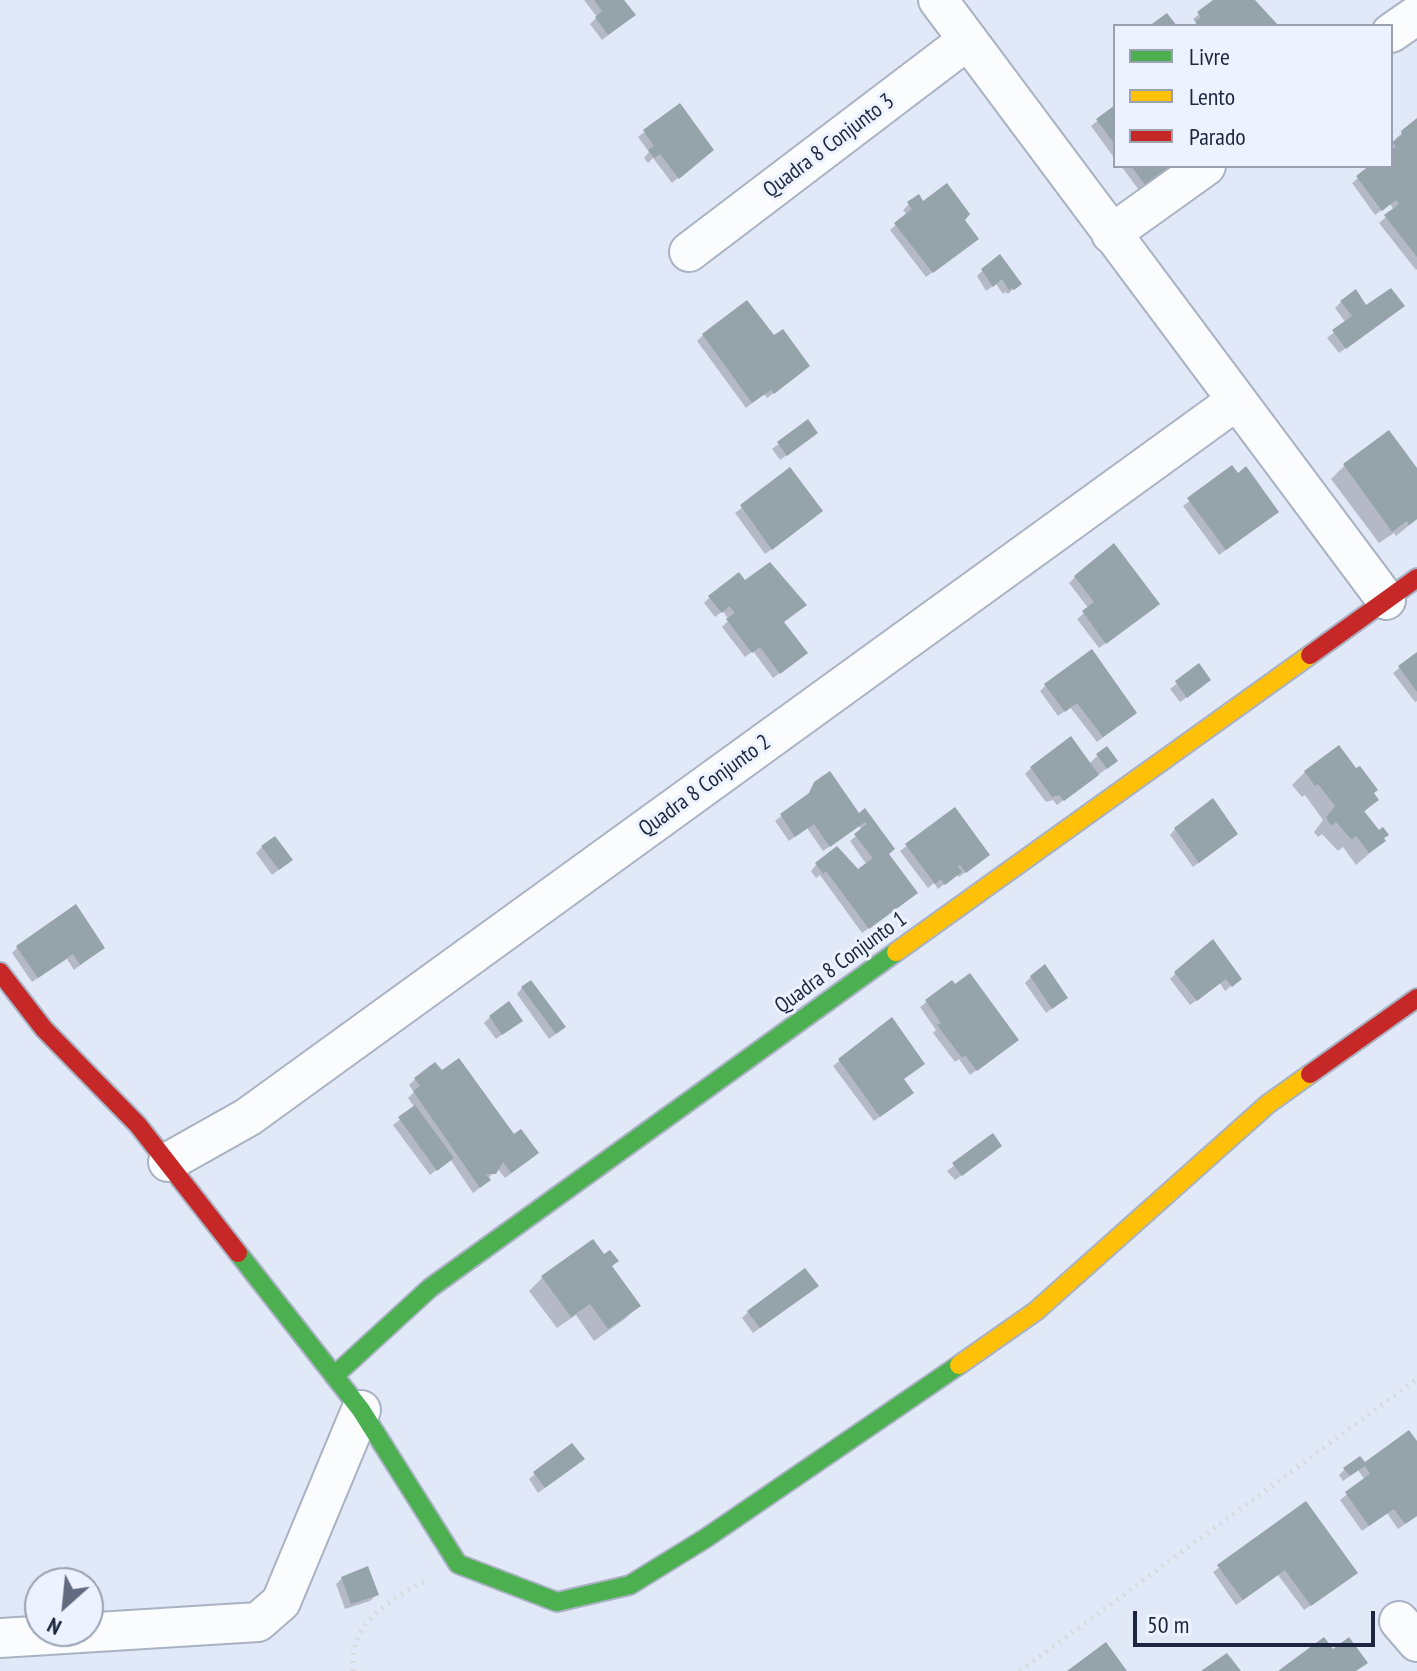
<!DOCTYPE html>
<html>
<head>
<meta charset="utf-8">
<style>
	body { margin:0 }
	#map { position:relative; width:1417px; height:1671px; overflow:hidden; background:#e1e8f7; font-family:"PT Sans Narrow",sans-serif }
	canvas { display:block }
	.legend { position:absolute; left:1113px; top:24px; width:280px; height:144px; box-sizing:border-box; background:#ecf2ff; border:2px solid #99a0b2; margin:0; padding:10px 14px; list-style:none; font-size:24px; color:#1c263e }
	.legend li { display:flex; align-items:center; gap:16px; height:40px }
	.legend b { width:40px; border:2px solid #99a0b2 }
	.north { position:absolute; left:24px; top:1567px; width:80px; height:80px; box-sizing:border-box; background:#ecf2ff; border:2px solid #99a0b2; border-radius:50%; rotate:207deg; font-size:22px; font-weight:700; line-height:32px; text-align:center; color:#1c263e }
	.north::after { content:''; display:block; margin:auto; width:28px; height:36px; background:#616a7f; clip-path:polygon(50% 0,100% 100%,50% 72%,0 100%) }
	.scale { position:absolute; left:1133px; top:1611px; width:242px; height:36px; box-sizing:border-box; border:4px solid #1c263e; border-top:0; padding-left:10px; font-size:24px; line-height:28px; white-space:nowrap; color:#1c263e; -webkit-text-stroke:6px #ecf2ff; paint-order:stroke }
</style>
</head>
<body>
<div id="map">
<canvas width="1417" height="1671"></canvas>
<ul class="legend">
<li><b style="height:10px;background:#4caf50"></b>Livre</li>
<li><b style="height:10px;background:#ffc107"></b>Lento</li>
<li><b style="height:10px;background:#c62828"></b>Parado</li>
</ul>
<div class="north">N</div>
<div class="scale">50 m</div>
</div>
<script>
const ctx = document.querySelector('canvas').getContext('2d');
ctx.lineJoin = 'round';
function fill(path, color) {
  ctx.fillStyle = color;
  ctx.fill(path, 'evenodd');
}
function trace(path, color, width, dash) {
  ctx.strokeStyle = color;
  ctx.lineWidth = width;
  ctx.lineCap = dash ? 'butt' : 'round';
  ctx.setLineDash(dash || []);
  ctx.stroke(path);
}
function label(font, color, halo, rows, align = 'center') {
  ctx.font = font + ' "PT Sans Narrow",sans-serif';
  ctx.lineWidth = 6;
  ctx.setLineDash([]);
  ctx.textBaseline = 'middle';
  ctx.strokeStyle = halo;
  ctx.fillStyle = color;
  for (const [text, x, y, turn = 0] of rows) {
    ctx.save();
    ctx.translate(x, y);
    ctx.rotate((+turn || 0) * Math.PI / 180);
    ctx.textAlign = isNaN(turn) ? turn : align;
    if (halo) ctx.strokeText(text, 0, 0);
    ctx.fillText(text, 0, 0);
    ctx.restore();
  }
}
fill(new Path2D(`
	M584,0H621L627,21L602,40L590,24L597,17Z
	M1217,0H1253L1276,26H1192L1196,23L1193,19Z
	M679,105L706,155L672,183L653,158L648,163L644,158L649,152L638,137Z
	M1115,107V159L1091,126Z
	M1417,121V269L1416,270L1379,223L1394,210L1390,204L1375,215L1352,183L1373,166H1391V146L1397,141L1395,139Z
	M1121,166H1172L1139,190Z
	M909,204H923L963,220L970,244L926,277L890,230L907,215L903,210Z
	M983,270L1019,284L1008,294L1005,292L1003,294L996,284L986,291L977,276Z
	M1341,302L1366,308L1403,306L1339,353L1327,338L1346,323L1335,308Z
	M703,335L802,372L767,398L764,394L746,408L697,341Z
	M808,422L810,438L780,460L772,449Z
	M1389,433L1417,471V519L1396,536L1394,533L1379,543L1331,479L1344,466Z
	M1232,468L1271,517L1219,555L1183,506Z
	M790,470L815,517L765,554L735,513Z
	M1075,577L1151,609L1099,648L1077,619L1089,609L1069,583Z
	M745,583L782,622L800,658L773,678L753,651L745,657L722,627L729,620L723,611L715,617L704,603L710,597Z
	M1417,654V701L1415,702L1393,673Z
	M1199,666L1203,686L1180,702L1170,689Z
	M1046,685L1128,719L1097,742L1070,707L1058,716L1040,691Z
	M1097,756L1110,766L1057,805L1053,800L1046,802L1025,774L1031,768L1089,764Z
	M1305,772L1372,793L1377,800L1363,813L1384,841L1356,865L1343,847L1338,851L1322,834L1318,837L1314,832L1323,820L1305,795L1302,797L1292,785Z
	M816,784L859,816L865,811L909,898L862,933L820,875L816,878L811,871L816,865L857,872L867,865L850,841L862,831L859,826L823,851L807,828L789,841L775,821L805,798Z
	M954,810L981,860L959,877L957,874L938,889L934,883L928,888L900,851Z
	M1175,829L1229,840L1193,867L1170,835Z
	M262,847L285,865L272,875L256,853Z
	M18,947L103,948L74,970L67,959L32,982L12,953Z
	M1176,973L1239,979L1225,991L1220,983L1190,1005L1170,979Z
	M1031,977L1066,998L1046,1013L1025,983Z
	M951,983L1010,1045L970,1075L959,1059L955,1062L933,1033L936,1030L920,1007Z
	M522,988L557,1033L549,1039L517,994Z
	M490,1017L514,1026L496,1039L484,1023Z
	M862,1043L902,1080L905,1098L874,1121L833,1066Z
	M415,1079L531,1159L505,1178L497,1168L482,1186L473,1193L450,1159L430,1175L393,1125L415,1108L408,1098L414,1092L409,1085Z
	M992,1136L994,1152L955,1180L947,1171Z
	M593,1241L638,1306L626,1318L594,1341L576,1315L557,1328L529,1291L542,1278Z
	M810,1292L753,1333L742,1318L748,1312Z
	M1417,1445V1516L1398,1529L1387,1513L1362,1531L1340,1500L1365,1480L1358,1470L1343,1481L1339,1475L1345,1469Z
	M576,1465L538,1493L529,1479L535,1474Z
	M1305,1504L1349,1578L1304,1610L1278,1575L1236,1605L1213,1572Z
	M342,1578L376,1595L370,1601L345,1609L336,1584Z`), '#0003');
fill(new Path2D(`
	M594,0H624L636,15L608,35L595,17L602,11Z
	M1213,0H1255L1279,26H1199L1195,21L1201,17L1197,12Z
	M1167,13L1177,26H1149Z
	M680,103L714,150L679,179L660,154L654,158L648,150L654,146L643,130Z
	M1115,105V145L1096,119Z
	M1417,118V257L1384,215L1399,204L1396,200L1382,211L1356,176L1369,166H1391V150L1396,147L1392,142L1402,135L1401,131Z
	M1131,166H1173L1146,186Z
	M947,183L970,214L965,220L979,239L933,273L894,223L912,209L907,202L919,194L923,201Z
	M1000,254L1022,284L1014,290L1012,288L1009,290L1002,279L993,287L981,269Z
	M1391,288L1405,306L1346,349L1332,330L1352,316L1340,301L1356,289L1366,305Z
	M747,300L774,335L783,329L810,366L774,394L771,390L752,403L702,334Z
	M808,419L818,433L787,456L777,442Z
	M1389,430L1417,468V519L1409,525L1407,521L1392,532L1343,464Z
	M1232,465L1238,473L1246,466L1279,512L1226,550L1187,498Z
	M790,467L823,511L772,550L740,505Z
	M1114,543L1160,604L1106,644L1082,611L1094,602L1074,576Z
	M770,562L807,605L784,622L808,653L780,674L760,647L752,653L726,619L735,613L729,606L722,613L708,596L739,572L745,580Z
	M1092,649L1137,713L1103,737L1077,703L1065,712L1044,684Z
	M1417,652V692L1398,666Z
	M1199,663L1211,680L1187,698L1175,681Z
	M1071,736L1099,775L1064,801L1059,795L1052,797L1030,767Z
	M1339,745L1356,768L1360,766L1378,790L1374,793L1379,800L1364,811L1379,830L1383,827L1389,835L1384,838L1386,841L1369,853L1356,836L1352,840L1336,822L1331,826L1326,817L1335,806L1318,784L1315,786L1304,771Z
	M1107,746L1118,761L1107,769L1096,754Z
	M830,771L859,813L865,808L895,849L889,854L918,893L869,929L826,871L823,874L815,863L837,846L858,869L873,858L854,834L867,824L865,822L830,847L814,824L795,837L780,814L809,793L814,782Z
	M1213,798L1238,834L1199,863L1174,828Z
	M955,807L990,855L966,873L960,865L958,866L962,872L945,885L941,879L935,884L905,844Z
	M275,836L293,860L279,870L261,846Z
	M76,904L105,948L80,965L73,954L38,978L16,946Z
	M1213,939L1242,979L1232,987L1226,979L1197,1001L1174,972Z
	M1045,964L1068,998L1052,1009L1030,976Z
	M970,973L1019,1040L977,1071L965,1055L962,1058L937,1025L941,1023L925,1000L952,980L955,984Z
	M531,980L566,1027L556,1034L521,987Z
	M509,1001L523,1021L502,1035L489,1016Z
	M892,1017L925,1064L904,1079L914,1093L880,1117L838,1059Z
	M459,1058L514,1134L521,1129L539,1153L511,1173L503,1162L496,1174H486L491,1180L480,1188L413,1091L420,1086L414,1078L435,1062L442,1070Z
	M415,1105L454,1158L437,1171L398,1117Z
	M993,1133L1002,1146L962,1176L952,1163Z
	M593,1239L604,1254L610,1250L619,1261L612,1266L641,1306L608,1329L590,1304L571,1317L541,1276Z
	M805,1268L819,1286L760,1328L747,1311Z
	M1409,1430L1417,1441V1516L1405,1524L1394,1509L1369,1526L1345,1492L1370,1474L1365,1466L1350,1476L1343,1468L1360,1456L1365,1462Z
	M572,1443L585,1459L545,1488L533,1472Z
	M1306,1501L1358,1573L1311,1606L1285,1570L1243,1600L1217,1565Z
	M368,1566L379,1595L351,1604L341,1577Z
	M1324,1637L1333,1649L1349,1637L1368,1663L1356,1671H1278Z
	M1106,1642L1127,1671H1067Z
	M1227,1653L1241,1671H1201Z`), '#95a3ab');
const street = new Path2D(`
	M938,0L1386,600
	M1391,33L1417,15
	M1111,234L1206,166
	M689,252L968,40
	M168,1162L248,1117L1236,401
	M1399,1621L1417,1642
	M0,1638L258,1622L281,1602L361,1410`);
const fast = new Path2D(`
	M238,1253L361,1410L458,1564L557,1602L630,1585L706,1538L959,1365
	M334,1376L430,1288L896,952`);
const slow = new Path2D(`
	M896,952L1310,655
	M959,1365L1036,1311L1268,1104L1310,1074`);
const jam = new Path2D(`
	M1310,655L1417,578
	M0,972L44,1029L138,1125L238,1253
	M1310,1074L1417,998`);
trace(street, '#a9b2c3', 42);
trace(fast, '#a9b2c3', 22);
trace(slow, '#a9b2c3', 22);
trace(jam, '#a9b2c3', 22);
trace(new Path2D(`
	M353,1671C348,1624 389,1600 425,1581
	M1020,1671L1417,1379`), '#d7dade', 5, [2, 6]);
trace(street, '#fafcfe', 38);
trace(fast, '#4caf50', 18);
trace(slow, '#ffc107', 18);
trace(jam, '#c62828', 18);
label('22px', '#1c263e', '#ecf2ff', [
	["Quadra 8 Conjunto 3",829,146,-37],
	["Quadra 8 Conjunto 2",705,786,-36],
	["Quadra 8 Conjunto 1",841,963,-36]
]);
</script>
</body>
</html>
